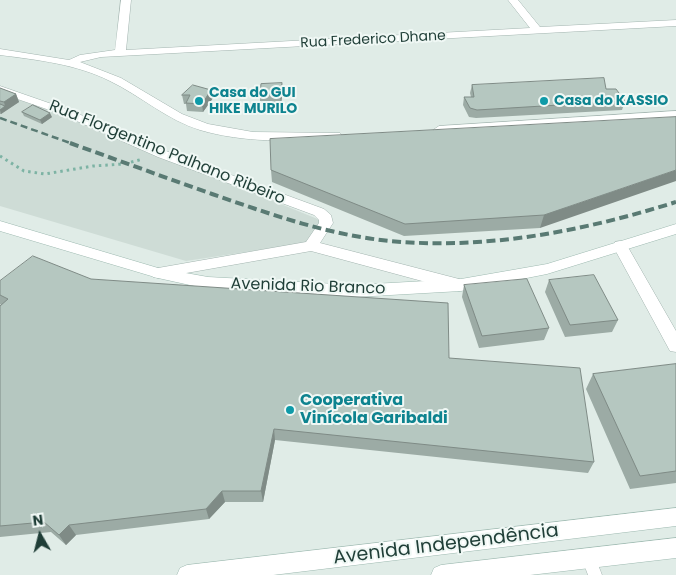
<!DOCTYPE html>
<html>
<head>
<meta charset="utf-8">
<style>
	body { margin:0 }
	#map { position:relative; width:676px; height:575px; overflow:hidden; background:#e0ece7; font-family:Poppins,sans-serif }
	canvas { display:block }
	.north { position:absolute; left:15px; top:510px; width:50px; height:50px; -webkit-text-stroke:4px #f0f8f5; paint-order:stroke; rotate:352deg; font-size:14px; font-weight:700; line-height:20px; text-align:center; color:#1f3e37 }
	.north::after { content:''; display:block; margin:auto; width:18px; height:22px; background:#1f3e37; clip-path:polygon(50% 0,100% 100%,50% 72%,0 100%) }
</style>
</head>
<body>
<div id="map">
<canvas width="676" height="575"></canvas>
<div class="north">N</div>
</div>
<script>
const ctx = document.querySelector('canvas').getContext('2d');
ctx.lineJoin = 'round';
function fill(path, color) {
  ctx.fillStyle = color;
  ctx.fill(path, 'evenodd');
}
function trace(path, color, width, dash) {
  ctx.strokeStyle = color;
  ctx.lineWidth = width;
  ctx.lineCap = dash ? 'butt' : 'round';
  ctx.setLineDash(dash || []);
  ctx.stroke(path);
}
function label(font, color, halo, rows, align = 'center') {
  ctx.font = font + ' Poppins,sans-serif';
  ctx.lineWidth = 4;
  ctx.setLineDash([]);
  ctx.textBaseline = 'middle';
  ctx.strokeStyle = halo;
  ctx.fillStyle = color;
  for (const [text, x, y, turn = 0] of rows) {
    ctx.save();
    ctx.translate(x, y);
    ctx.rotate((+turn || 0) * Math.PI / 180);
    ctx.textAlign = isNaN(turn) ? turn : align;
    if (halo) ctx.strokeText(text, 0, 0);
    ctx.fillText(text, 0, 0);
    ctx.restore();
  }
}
fill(new Path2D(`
	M0,93L57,113L325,222L306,243L186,261L0,206Z`), '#cedcd6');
const lane = new Path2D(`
	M589,552L594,554L602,575H588L582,559L584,554Z`);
const street = new Path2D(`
	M121,0H131L126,50L530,28L508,0H518L540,27L676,20V26L101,57L80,62L121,78L182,114L208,124L253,132L340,133L342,136L336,140C291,141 244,143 200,130C167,120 141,96 110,81C76,64 38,60 0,55V49L69,60L80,55L115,50Z
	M0,86L69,110L166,151L324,209L331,215L333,223L320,243L459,279L464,281L466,285L464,289L459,291L311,251L158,278L153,277L151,273L153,269L158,268L306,242L319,223V220L314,215L158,157L61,114L0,93Z
	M676,111V117L439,134L433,130L439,126Z
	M620,241L625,242L676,331V352L670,351L613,246L615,242Z`);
const secondary = new Path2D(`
	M0,221L158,268L208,277L355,285L461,279L547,264L676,224V234L547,274L461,291L355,297L208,289L158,278L0,231Z
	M676,508V526L273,575H177L180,568L187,565Z
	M676,538V558L530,575H431L434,568L441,565Z`);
trace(lane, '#a2b4af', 1);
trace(street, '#a2b4af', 1);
trace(secondary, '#9db9b0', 1);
trace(new Path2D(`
	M0,156L24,171L45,174L93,166L124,164L143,159`), '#7db3a4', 3, [2.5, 4]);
fill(lane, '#fff');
fill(street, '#fff');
fill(secondary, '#fff');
trace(new Path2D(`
	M0,118L73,144`), '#597a73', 2.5, [7, 4]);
trace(new Path2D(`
	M70,143C117,160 164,177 212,194C270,214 328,235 390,241C487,250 584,231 676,202`), '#597a73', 4, [9, 4.5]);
fill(new Path2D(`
	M472,85L606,89L625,101L622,110L476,118L469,117L463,105L464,97H471L470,93Z
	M0,88L16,94L19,102L1,114H0Z
	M211,90L213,98L203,112L187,111L186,104H184L182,95Z
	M283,91L281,103L260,101V93Z
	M22,112L52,117L42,124L24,116Z
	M676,117L540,228L404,236L272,182L271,170Z
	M91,279L449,358L594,462L588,473L275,440L263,502H225L209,519L76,535L66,545L51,532L0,537V306L1,305L0,304V281Z
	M549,280L618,320L612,332L565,337L545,292Z
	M464,285L549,328L544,340L479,348L462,297Z
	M676,364V483L630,489L586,389L593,374Z`), '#9caba5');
fill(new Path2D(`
	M282,83L283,91L281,103L280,95Z
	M211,90L213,98L203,112L202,104Z
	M16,94L19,102L1,114L0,110L5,106L4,102Z
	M50,113L52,117L42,124L40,120Z
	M676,170V181L540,228L544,215Z
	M274,429L275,440L263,502L261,491Z
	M222,491L225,502L209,519L206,509Z
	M69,525L76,535L66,545L59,535Z`), '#7f8b86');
const building = new Path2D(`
	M604,78L606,89H616L625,101L477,110L470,108L464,97H474L472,85Z
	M282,83L280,95L260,93L261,84Z
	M193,85L211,90L202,104L186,103L190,95H182Z
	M0,88L16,94L4,102L0,101Z
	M0,104L5,106L0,110Z
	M33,105L50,113L40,120L22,112Z
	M676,117V170L544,215L405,224L271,170L270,139Z
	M33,256L91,279L448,303L449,358L580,368L594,462L274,429L261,491H222L206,509L69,525L59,535L44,522L0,526V306L8,299L0,295V281Z
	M594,275L618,320L570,325L549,280Z
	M527,279L549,328L482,336L464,285Z
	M676,364V471L640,476L593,374Z`);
fill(building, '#b5c7c0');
trace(building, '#7f8b86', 1);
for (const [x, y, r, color] of [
	[199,101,5,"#0f9aa8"],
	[544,101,5,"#0f9aa8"],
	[290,410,5,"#0f9aa8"]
]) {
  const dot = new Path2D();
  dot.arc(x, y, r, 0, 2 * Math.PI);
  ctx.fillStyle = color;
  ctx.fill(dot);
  trace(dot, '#f0f8f5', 2);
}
label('14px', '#1f3e37', '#f0f8f5', [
	["Rua Frederico Dhane",373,40,-3]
]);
label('bold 14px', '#0d838f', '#f0f8f5', [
	["Casa do GUI",209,93],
	["HIKE MURILO",209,109],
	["Casa do KASSIO",554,101]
], 'left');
label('16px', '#1f3e37', '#f0f8f5', [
	["Rua Florgentino Palhano Ribeiro",167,153,22],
	["Avenida Rio Branco",308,287,2]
]);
label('bold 16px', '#0d838f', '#f0f8f5', [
	["Cooperativa",300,401],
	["Vinícola Garibaldi",300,419]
], 'left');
label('19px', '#1f3e37', '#f0f8f5', [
	["Avenida Independência",446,545,-7]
]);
</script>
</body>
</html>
